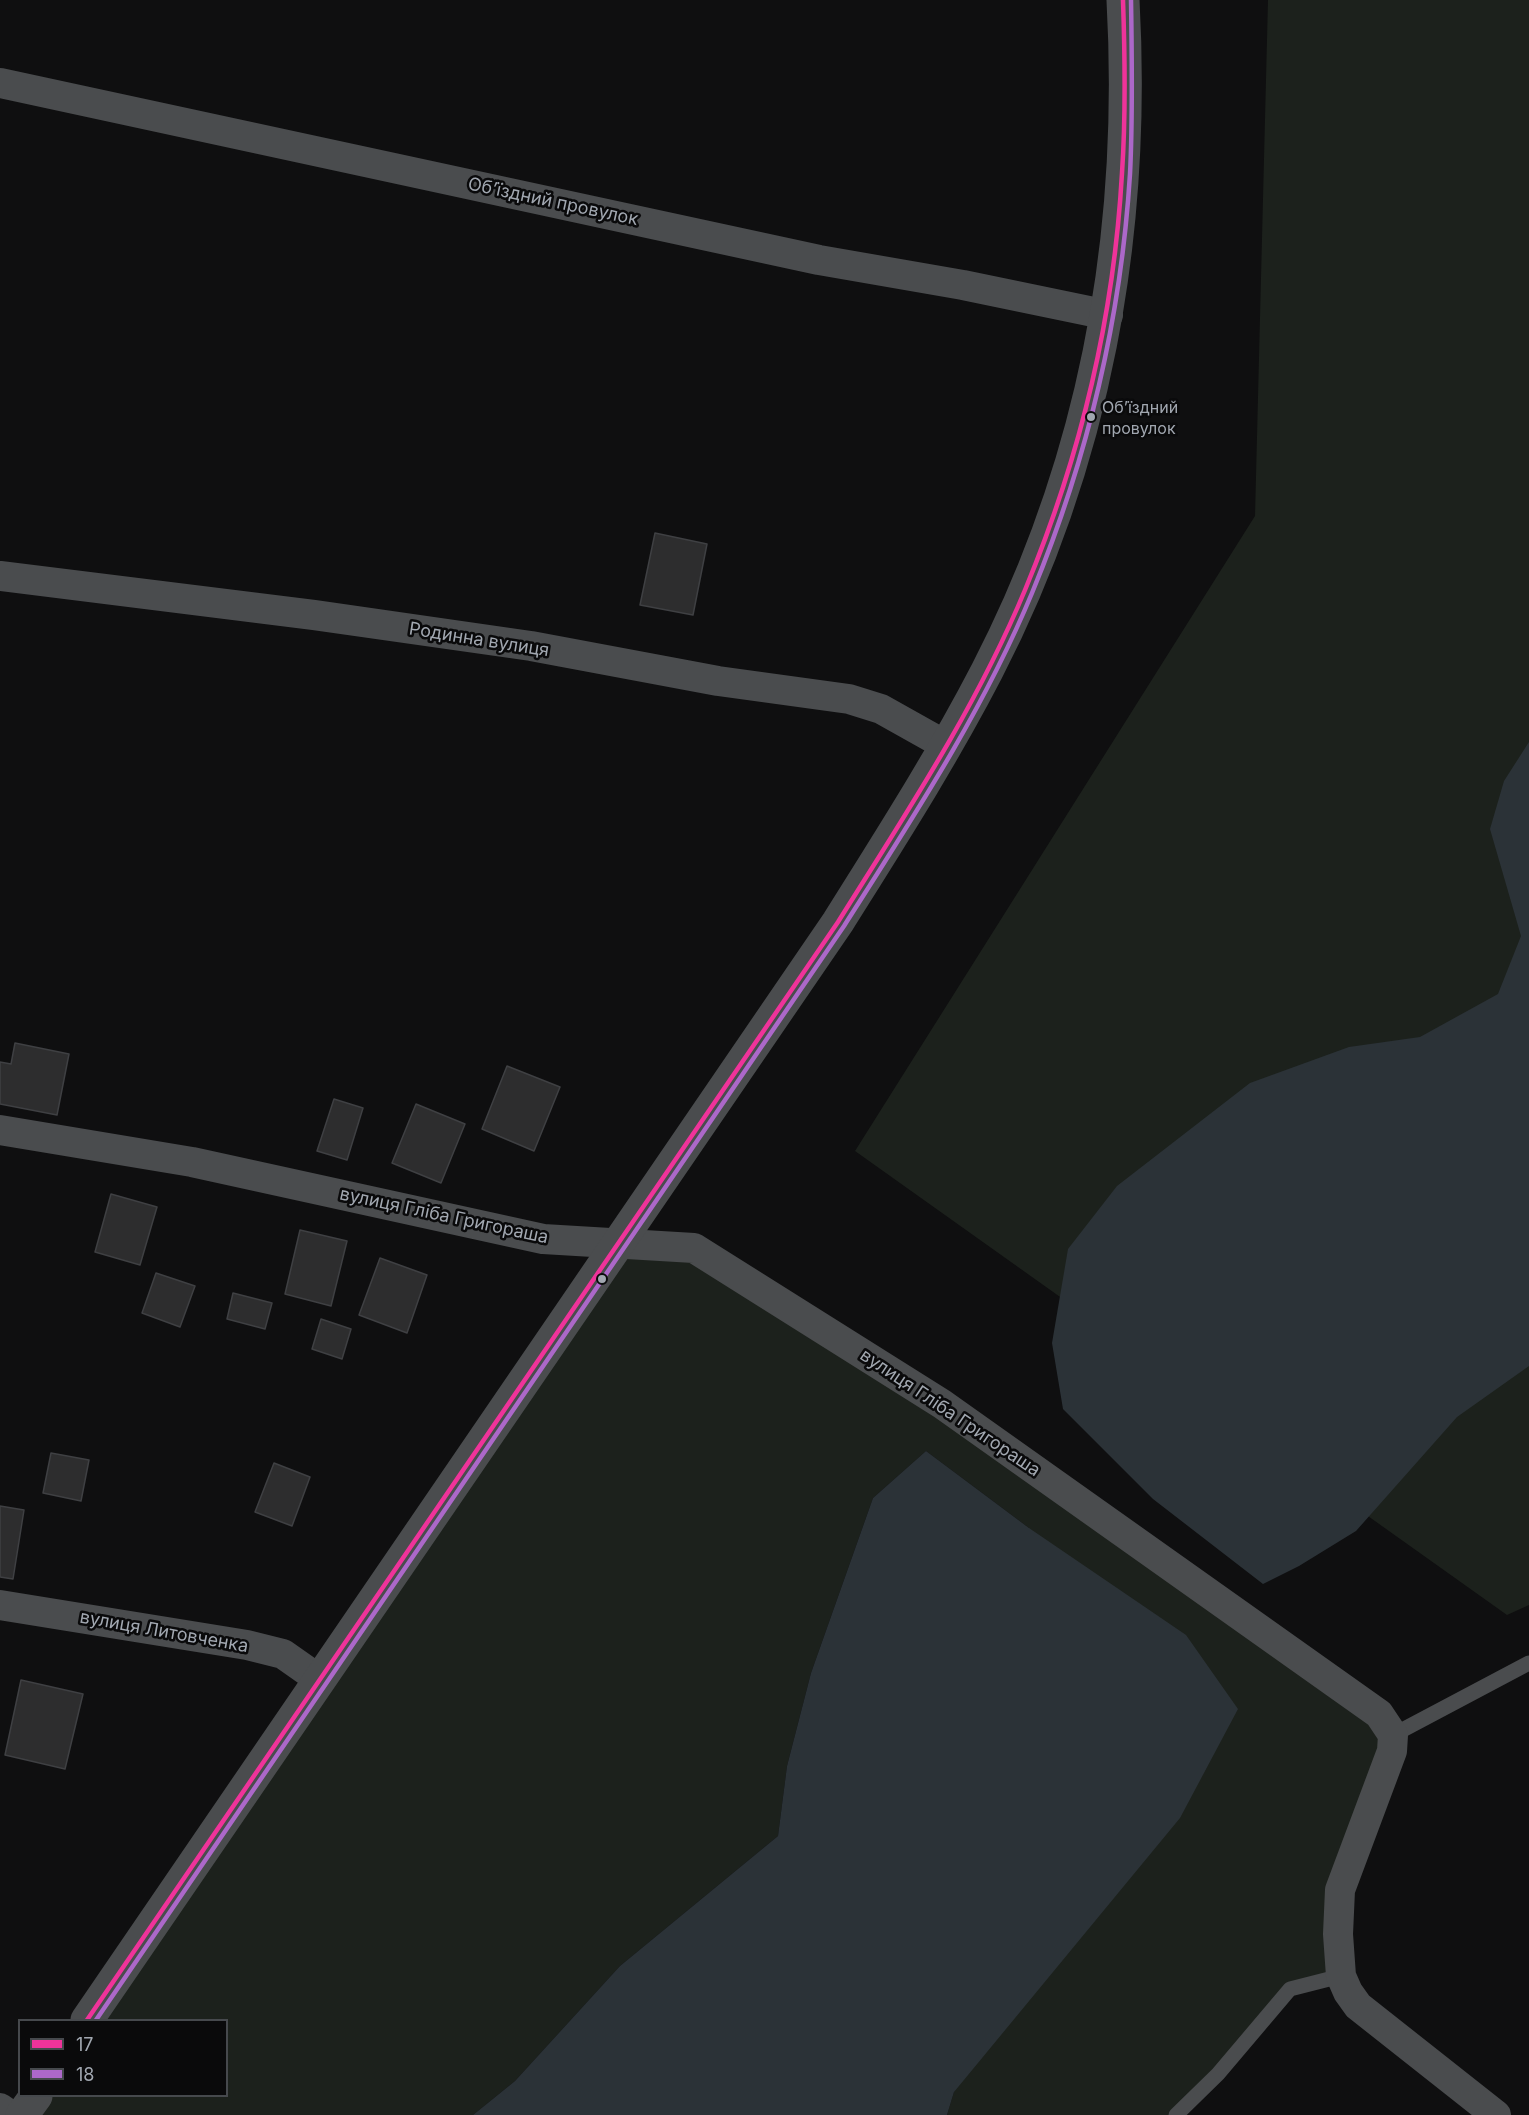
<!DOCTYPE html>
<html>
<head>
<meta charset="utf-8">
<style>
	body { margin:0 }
	#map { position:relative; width:1529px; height:2115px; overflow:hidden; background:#0f0f10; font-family:Inter,sans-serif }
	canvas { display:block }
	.legend { position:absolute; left:18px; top:2019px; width:210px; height:78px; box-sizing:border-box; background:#0a0a0b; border:2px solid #46494d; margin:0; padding:8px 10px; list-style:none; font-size:18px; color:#a1a7b0 }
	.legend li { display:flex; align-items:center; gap:12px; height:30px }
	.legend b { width:30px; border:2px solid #46494d }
</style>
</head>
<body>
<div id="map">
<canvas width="1529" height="2115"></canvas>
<ul class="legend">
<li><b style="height:8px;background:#ef339a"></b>17</li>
<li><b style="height:8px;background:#ac68c9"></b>18</li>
</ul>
</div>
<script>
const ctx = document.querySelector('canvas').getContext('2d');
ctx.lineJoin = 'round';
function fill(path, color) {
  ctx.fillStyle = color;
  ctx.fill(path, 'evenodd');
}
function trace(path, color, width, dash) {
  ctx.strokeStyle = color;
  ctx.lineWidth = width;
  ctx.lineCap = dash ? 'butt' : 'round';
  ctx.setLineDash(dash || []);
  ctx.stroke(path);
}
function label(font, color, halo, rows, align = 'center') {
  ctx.font = font + ' Inter,sans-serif';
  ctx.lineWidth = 5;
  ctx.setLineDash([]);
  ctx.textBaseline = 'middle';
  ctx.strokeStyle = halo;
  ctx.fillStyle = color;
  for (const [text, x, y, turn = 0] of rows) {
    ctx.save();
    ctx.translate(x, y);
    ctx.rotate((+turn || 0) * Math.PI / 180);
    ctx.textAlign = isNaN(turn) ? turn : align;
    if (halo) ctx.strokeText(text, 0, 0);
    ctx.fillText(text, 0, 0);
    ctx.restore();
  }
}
fill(new Path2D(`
	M1268,0H1529V1605L1507,1615L855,1151L1255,516Z
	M619,1243L694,1248L1379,1714L1392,1751L1340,1890L1341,1976L1290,1989L1176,2115H947L954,2092L1029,1528L926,1451L873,1498L811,1673L787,1766L778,1836L620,1966L515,2081L473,2115H22L36,2096H226V2020H87Z`), '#1c211c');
fill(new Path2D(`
	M1529,742V1366L1457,1417L1356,1531L1299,1566L1263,1584L1153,1499L1063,1409L1052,1343L1068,1249L1117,1186L1250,1083L1349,1047L1420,1037L1498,994L1521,936L1490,829L1504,781Z
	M926,1451L1029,1528L1186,1635L1238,1709L1180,1818L954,2092L947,2115H473L515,2081L620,1966L778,1836L787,1766L811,1673L873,1498Z`), '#2b3237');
const building = new Path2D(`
	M655,533L707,544L693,615L640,605Z
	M15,1043L69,1054L57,1115L0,1104V1062L11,1064Z
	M507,1066L560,1087L534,1151L482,1129Z
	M334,1099L363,1108L347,1160L317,1151Z
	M416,1104L465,1124L441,1183L392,1163Z
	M111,1194L157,1207L140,1265L95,1252Z
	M300,1230L347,1241L331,1306L285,1294Z
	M380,1258L427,1275L407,1333L359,1315Z
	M156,1273L195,1286L180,1327L142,1313Z
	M233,1293L272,1303L265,1329L227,1319Z
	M321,1319L351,1329L342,1359L312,1349Z
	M51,1453L89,1460L81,1501L43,1493Z
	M274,1463L310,1477L292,1526L255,1512Z
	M0,1506L24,1510L13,1579L0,1577Z
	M21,1680L83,1694L65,1769L5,1755Z`);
fill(building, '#2d2d2e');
trace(building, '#3f4043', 1.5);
trace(new Path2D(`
	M1393,1735L1529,1663
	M1176,2115L1218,2074L1290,1989L1341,1976`), '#4a4c4e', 15);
trace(new Path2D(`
	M0,83L819,260L963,285L1108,315
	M0,576L314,615L531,646L718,681L849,699L881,709L947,746
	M0,1130L192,1162L543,1239L694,1248L942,1404L1379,1714L1393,1735L1392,1751L1340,1890L1338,1934L1341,1976L1348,1992L1358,2006L1496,2115
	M0,1605L247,1645L283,1654L320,1680
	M0,2108L10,2115`), '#4a4c4e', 30);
trace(new Path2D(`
	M87,2020L838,922C890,839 942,758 987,671C1095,462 1136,234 1123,0
	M22,2115L36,2096`), '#4a4c4e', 33);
trace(new Path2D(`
	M87,2020L838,922C905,815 976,708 1025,590C1080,458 1114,316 1122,173C1126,115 1125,58 1123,0`), '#ef339a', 4.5);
trace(new Path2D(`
	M96,2020L844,926C912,819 983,711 1032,593C1087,460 1121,318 1130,174C1133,116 1132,58 1131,0`), '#ac68c9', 4.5);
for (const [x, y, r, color] of [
	[1091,417,5,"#a1a7b0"],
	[602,1279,5,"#a1a7b0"]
]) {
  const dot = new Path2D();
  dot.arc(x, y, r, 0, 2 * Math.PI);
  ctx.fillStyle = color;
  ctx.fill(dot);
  trace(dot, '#0a0a0b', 2);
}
label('16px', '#a1a7b0', '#0a0a0b', [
	["Об’їздний",1102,408],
	["провулок",1102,429]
], 'left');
label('18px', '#a1a7b0', '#0a0a0b', [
	["Обʼїздний провулок",553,202,12],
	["Родинна вулиця",479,640,9],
	["вулиця Гліба Григораша",444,1216,12],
	["вулиця Гліба Григораша",950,1413,34],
	["вулиця Литовченка",164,1632,10]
]);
</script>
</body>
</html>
